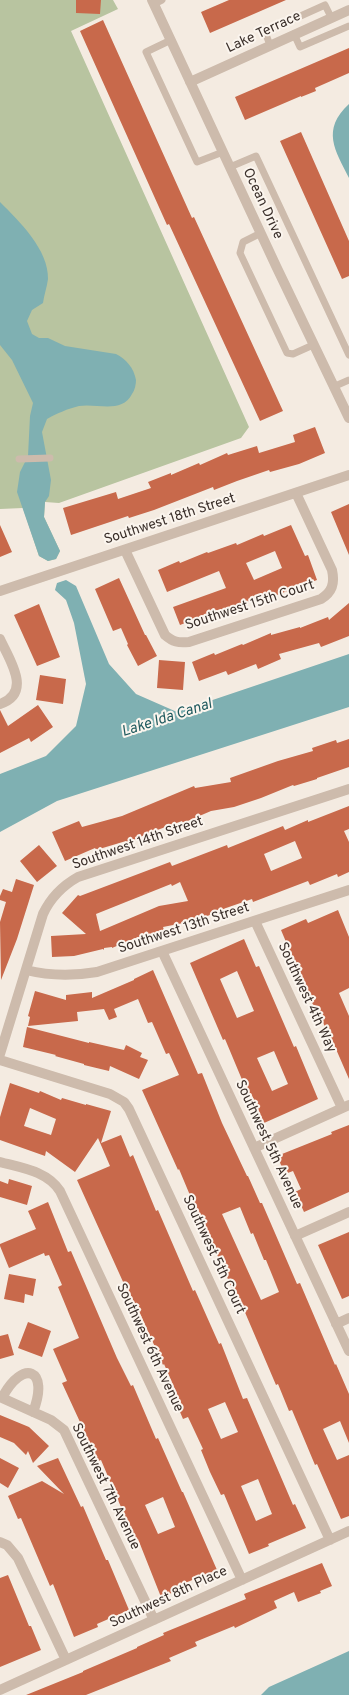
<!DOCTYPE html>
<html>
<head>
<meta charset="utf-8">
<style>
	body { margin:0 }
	canvas { display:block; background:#f4ebe1 }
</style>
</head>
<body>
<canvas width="349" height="1695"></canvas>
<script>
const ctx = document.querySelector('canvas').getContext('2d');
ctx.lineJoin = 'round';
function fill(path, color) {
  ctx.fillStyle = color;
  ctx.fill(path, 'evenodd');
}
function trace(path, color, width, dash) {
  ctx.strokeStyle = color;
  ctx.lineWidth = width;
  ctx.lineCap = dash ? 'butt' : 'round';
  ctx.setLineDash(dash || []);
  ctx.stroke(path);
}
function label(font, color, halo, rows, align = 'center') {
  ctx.font = font + ' Overpass,sans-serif';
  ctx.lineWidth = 4;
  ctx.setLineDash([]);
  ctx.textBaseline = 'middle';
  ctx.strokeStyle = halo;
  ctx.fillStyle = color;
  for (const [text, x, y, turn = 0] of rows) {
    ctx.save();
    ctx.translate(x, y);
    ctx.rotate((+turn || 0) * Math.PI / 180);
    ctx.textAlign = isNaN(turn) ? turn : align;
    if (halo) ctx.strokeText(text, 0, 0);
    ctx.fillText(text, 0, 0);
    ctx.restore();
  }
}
fill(new Path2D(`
	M0,0H113L118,9L71,31L249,427L241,438L59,503L45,502L44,517L60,551L56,559L48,561L39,556L23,508L0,509Z`), '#b8c4a0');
fill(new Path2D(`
	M349,104V178C335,150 321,130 349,104Z
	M0,202C19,221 49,250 48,279C47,287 44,295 43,303L32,310L27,321L32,334L39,338H48L65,346L116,354C126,359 134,368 136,380C136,384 135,390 132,394C122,414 97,403 79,406C67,409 58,413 47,419L42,432L51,480L49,496L45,502L44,517L60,551L56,559L48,561L39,556L17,492L20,472L28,456L30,416L33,403L12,360L0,345Z
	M66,580L76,586L109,664L136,694L177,712L349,654V707L57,801L0,832V774L46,756L76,726L86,684L74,623L66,600L55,590L57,583Z
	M349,1651V1695H261L269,1687Z`), '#7fb0b2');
fill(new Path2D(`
	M76,0H101L100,14L76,13Z
	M229,0H286L210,33L201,12Z
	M103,20L192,218L194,217L283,411L260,421L169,224L167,225L80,31Z
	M349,48V73L315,88L316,91L301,97V96L245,120L235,97Z
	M301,132L349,241V276L342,279L280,141Z
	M315,427L325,453L299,464L270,472L269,470L237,481L214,490L213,487L154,510L129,518L128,516L71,535L63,508L116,492L118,499L151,488L148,482L171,473V475L199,463L200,465L227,453L228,455L257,446L259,453L295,442L293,435Z
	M349,504V555L331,512Z
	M0,525L12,552L0,557Z
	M291,525L305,556L308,555L317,580L266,599L264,595L209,617L208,614L180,625L173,607L226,588L219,571L167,592L158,570L179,561L180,563L207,552L208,553L236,543L237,545L263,534L264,536ZM275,551L282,568L254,580L246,563Z
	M119,578L145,635H146L157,656L138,666L127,645L128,644L121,628L113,631L95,589Z
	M349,603V636L321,647L319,643L279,654L281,659L258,669L256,664L228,675L226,671L199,681L192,662L214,653L215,655L242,644L243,645L271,633V635L300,627V628L328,617L329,620Z
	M39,604L60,657L37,666L14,615Z
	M159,660L185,662L183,690L157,688Z
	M40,675L66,679L63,704L36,700Z
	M38,705L53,727L31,742L29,738L0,753V710L8,726Z
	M349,739V767L317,778V779L294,786L293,785L261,798L234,807L211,811L183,823L182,821L149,833L127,843L126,841L96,850L95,848L65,861L52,832L79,821L82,827L122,816L194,786L195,788L231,782L230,778L278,761L313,751L312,748L336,740L337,743Z
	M349,806V829L344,831L349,842V872L338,877L337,874L310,885L308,881L253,902L252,899L226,908L198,920L163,927L164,930L139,938L138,937L112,948V947L104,948V950L103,949L74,956L52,957L51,936L86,934L62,913L78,895L80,896L170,862L172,866L227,845L228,848L283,826L285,830L308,820V822ZM295,841L302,858L271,871L264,854ZM180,882L188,901L159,906L100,931L96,914L171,884L172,886Z
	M39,845L57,866L37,882L20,861Z
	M16,879L34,885L17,939L1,980L0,922L6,902L0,900V896L3,889L12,892Z
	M338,910L349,937V988L339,993L349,1016V1079L329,1033L328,1034L316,1006L314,1007L302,980L281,930L306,919L308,923Z
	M244,939L256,967L259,966L294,1047L296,1046L318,1099L264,1123L251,1093L248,1094L225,1039L223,1040L190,963ZM237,971L254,1011L237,1018L220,979ZM274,1051L288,1084L272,1091L257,1058Z
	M153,970L198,1074L202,1073L222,1123L247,1176H248L260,1203H262L297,1284L300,1283L335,1365L336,1364L349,1394V1443L340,1421L323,1429L337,1460L349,1455V1516L341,1519L317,1464L315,1465L292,1410L289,1411L278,1384L276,1385L241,1303L239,1304L203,1223L202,1224L179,1169L178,1170L142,1090L179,1075L169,1053L166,1054L152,1022L148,1023L138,999L114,1009L117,1017L109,1020L104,1009L77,1012L78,1021L28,1026L30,1017L28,1016L35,991L66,1000V995L92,992V998L134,980V979ZM240,1207L251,1234L253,1233L264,1260H266L279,1292L261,1300L222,1214Z
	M27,1027L89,1043V1042L124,1050L126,1045L142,1053L140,1057L148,1060L139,1079L110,1066L109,1071L84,1065V1064L55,1056L56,1055L23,1047Z
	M10,1083L39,1093L40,1091L61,1100L62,1098L86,1105V1104L111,1111L101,1143L121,1135L130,1157L133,1155L156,1211L158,1210L193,1291L195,1290L219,1344L221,1343L243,1399L247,1398L293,1505L295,1504L306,1528L268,1544L269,1546L249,1554L224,1494L221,1495L210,1472L201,1450L203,1449L188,1417L183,1419L174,1398L178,1396L164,1364L163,1365L139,1311L138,1312L126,1284H124L77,1180L110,1166L98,1138L75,1172L46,1151L45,1156L0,1140V1117ZM30,1108L56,1119L51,1135L24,1126ZM225,1402L238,1432L221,1439L208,1409ZM258,1479L272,1514L256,1521L241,1486Z
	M349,1125V1192L304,1212L295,1192L301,1189L293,1171L285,1174L277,1156L332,1134L331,1132Z
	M9,1179L32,1186L27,1205L0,1197V1181L8,1184Z
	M48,1202L68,1252L71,1251L117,1358L131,1386L133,1385L156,1439L158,1438L182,1492H183L217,1570L180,1585L182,1589L161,1597L138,1539L135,1540L101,1460L98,1461L62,1383L67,1381L53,1349L79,1338L58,1287L62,1285L49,1255L45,1256L44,1253L9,1268L0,1246V1244L36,1229L28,1211ZM163,1497L175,1527L158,1534L145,1505Z
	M349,1232V1296L342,1299L318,1245Z
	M9,1274L36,1279L33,1296L25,1294L24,1303L4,1299Z
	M28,1322L51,1331L42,1357L18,1348Z
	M8,1334L14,1355L0,1359V1336Z
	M0,1415L29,1427L49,1446L33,1463L28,1451L26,1455L14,1443L0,1437Z
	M0,1458L19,1468L8,1488L0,1483Z
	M58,1458L81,1507L83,1506L106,1560H108L129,1610L97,1624L98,1627L74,1637L53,1584L50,1586L21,1518L18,1519L8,1496L42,1481L64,1494L37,1466Z
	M322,1563L332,1586L320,1591L321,1593L298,1602L294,1592L274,1601L277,1608L235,1628L234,1626L195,1642L197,1646L169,1658L171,1661L86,1695H26L83,1672V1671L137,1648V1647L164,1635L163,1633L246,1599L244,1594Z
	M8,1575L29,1626H31L41,1650L0,1667V1578Z`), '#c8694b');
trace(new Path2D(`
	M154,4L162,0
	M294,34L300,47L349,26
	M171,40L146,52L197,162L223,152
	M270,45L265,32L325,5L331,17
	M230,167L256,156L349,355
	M261,233L243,242L240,253L287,353L293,354L313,345
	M333,387L349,380
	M19,459L50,458`), '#cdbbac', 7);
trace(new Path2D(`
	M152,0L276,266L349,418
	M190,82L349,10
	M125,550L165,635C173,642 178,643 189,642L321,599C332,592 335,584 332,570L296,493
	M0,591L349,475
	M0,639C9,659 33,693 0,704
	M255,921L342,1108
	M162,951L349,1351
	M26,970C50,976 73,976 97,972L349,890
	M0,1054L43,914C51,897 62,886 78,877L349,789
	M0,1060L110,1094L124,1102L129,1109L330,1540
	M254,1148L349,1105
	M0,1162C22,1168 47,1171 60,1191L242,1580
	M295,1236L349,1212
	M336,1324L349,1318
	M0,1397L51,1420L64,1430L154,1620
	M2,1398C23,1358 50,1369 33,1412
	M0,1542L7,1545L18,1558L66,1660
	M0,1690L349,1531`), '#cdbbac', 10);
label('14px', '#3b302b', '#fbf5ee', [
	["Lake Terrace",264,33,-25],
	["Ocean Drive",262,204,65],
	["Southwest 18th Street",170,520,-18],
	["Southwest 15th Court",250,606,-18],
	["Southwest 14th Street",138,844,-19],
	["Southwest 13th Street",184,929,-18],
	["Southwest 4th Way",306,998,65],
	["Southwest 5th Avenue",268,1145,65],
	["Southwest 5th Court",213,1255,65],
	["Southwest 6th Avenue",149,1348,65],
	["Southwest 7th Avenue",105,1487,64],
	["Southwest 8th Place",169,1598,-25]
]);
label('italic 15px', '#1f5a5e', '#fbf5ee', [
	["Lake Ida Canal",167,719,-18]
]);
</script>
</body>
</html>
